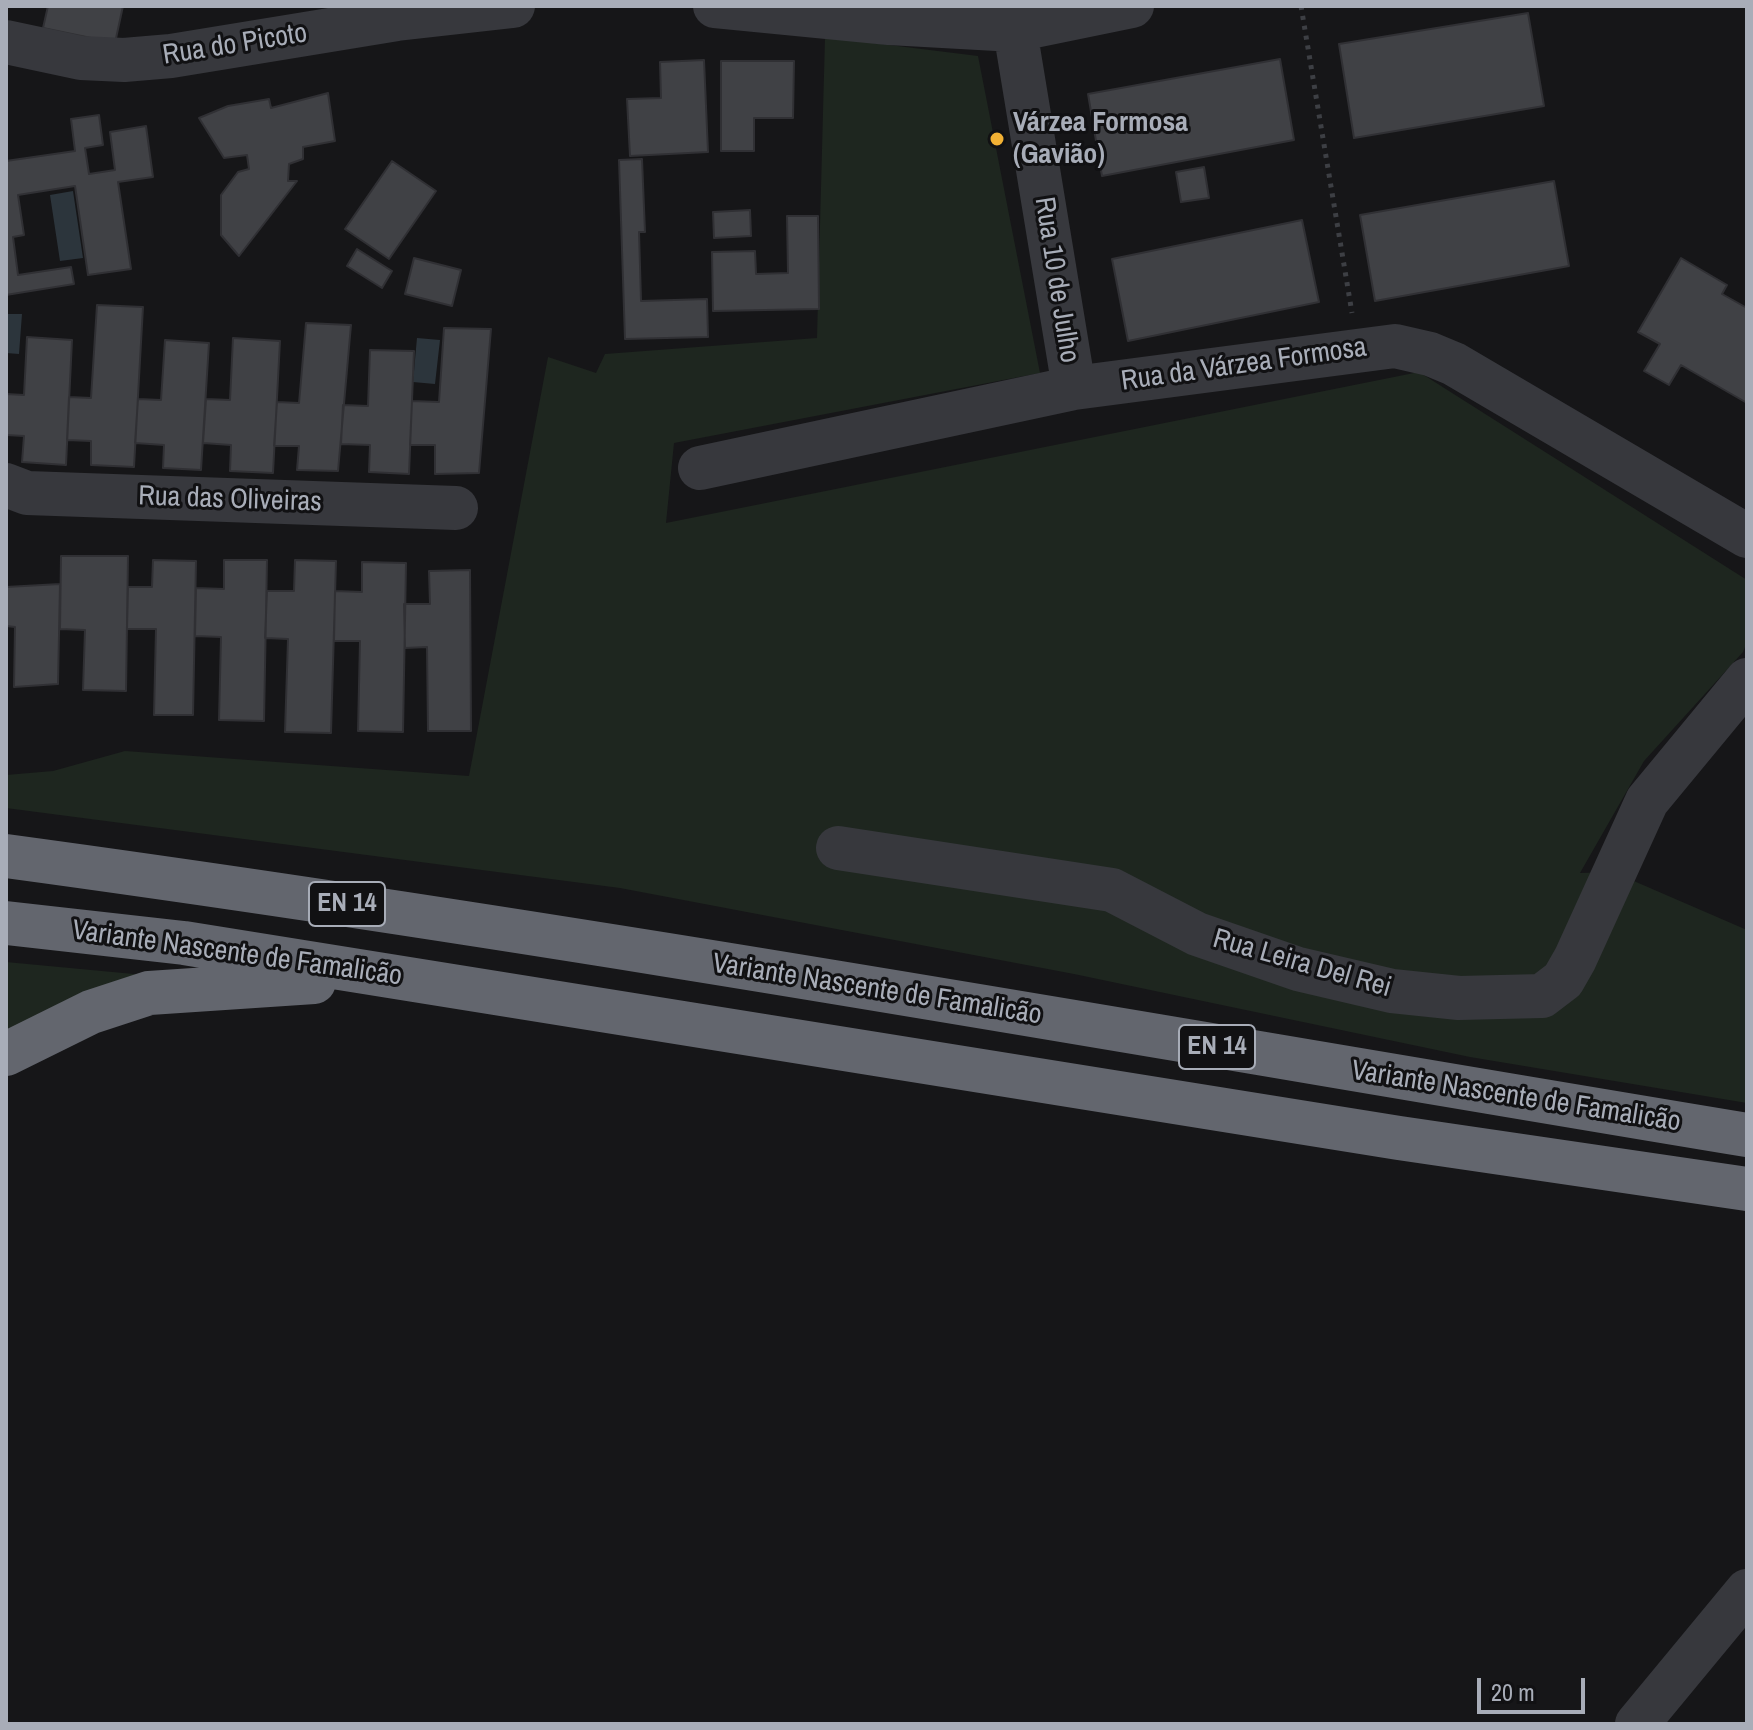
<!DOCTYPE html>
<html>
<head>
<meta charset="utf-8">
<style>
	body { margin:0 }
	#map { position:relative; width:1753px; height:1730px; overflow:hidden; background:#161618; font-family:"Archivo Narrow",sans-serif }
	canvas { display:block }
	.frame { position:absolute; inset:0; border:8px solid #a8adb8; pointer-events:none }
	.scale { position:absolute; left:1477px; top:1678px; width:108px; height:36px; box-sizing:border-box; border:4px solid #a8adb8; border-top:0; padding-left:10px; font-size:24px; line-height:28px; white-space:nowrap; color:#a8adb8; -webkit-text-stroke:6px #111113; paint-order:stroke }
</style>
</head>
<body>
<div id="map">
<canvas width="1753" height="1730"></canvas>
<div class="frame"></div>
<div class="scale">20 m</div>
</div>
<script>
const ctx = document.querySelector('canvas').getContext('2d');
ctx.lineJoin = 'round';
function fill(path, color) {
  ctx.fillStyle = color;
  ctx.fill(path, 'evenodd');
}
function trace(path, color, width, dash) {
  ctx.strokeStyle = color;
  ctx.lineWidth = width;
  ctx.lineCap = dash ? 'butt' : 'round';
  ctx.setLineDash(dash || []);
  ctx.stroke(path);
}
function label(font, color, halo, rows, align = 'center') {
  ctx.font = font + ' "Archivo Narrow",sans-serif';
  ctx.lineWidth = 6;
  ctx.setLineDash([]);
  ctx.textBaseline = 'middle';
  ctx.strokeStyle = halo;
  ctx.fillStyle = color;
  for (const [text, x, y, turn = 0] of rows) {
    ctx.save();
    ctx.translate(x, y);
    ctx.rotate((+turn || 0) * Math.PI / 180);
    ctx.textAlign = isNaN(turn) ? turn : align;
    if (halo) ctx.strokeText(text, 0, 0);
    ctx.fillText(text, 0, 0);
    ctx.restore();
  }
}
fill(new Path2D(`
	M825,37L978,56L1040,373L674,443L666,523L1419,372L1747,580V642L1743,652L1644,761L1580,873L1613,872L1747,930V1103L1470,1057L1074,974L620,888L6,808V775L53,771L125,751L469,776L548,357L596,373L605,354L817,338Z
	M6,962L155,976L6,1037Z`), '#1e261f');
fill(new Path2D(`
	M73,191L83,258L60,261L50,195Z
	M6,314H22L19,354L6,353Z
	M417,338L440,340L435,384L413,382Z`), '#2c353c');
const building = new Path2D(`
	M48,6H123L115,43L43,28Z
	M1528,13L1544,106L1354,138L1339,44Z
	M1280,59L1294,140L1102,176L1088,94Z
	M704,60L708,152L630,156L627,99L661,98L660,62Z
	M721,61H794L793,118H754V151H721Z
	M328,93L335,141L303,147V159L289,164L288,181H297L239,256L221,235V195L238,172L249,169L247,155L224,158L199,118L228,106L269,99L271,108Z
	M99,115L103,145L85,148L89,174L115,170L110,132L146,126L153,177L118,182L131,269L88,275L75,186L18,195L24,235L13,237L18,275L71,267L74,284L6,295V161L75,151L71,119Z
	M642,159L645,232H639L641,301L707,299L708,337L625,339L619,160Z
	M392,161L436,191L389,259L345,229Z
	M1204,167L1209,198L1181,202L1176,172Z
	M1554,181L1569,266L1375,301L1360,215Z
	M750,210L751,236L714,238L713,212Z
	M787,216H818L819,309L713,311L712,252L755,251L756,274L788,273Z
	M1302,220L1319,302L1128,341L1112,259Z
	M357,249L392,271L382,288L347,266Z
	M414,258L461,270L452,306L405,294Z
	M1681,258L1727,285L1722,294L1747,308V403L1681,365L1669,385L1644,371L1660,344L1638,332Z
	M97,305L143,307L134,467L91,465V441L67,440L69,397L91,398Z
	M306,323L351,325L338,471L297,470L299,446H274L277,402L299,403Z
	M444,328L491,329L479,473L435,474V445H410L412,401L439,402Z
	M27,337L72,340L66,465L22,462L24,436L6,435V394L24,395Z
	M233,338L280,341L273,473L230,471L231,445L203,443L206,399L230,400Z
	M165,340L209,343L201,470L163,468L164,445L135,443L138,399L161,400Z
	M370,350L414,351L409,474L369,472L370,445L341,444L343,405L368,406Z
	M61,556H128L126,691L83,690L85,630L60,629Z
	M153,560L196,561L193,715H154L156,629H127L128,587H152Z
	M224,560H267L264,721L219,720L221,637L195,636L196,588L224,589Z
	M295,560L336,561L331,733L285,732L288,639L265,638L267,591H294Z
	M362,562L406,563L403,732L358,731L360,641H334L335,591L362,592Z
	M470,570L471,731H428L427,647L405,648L404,604H430L429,571Z
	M60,584L58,684L14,687L15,627L6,626V587Z`);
fill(building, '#404145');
trace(building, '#303034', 2);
trace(new Path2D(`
	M1301,6L1352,313`), '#3d3f44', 5, [4, 6]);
trace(new Path2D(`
	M715,6L889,23L1015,30L1132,6
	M1015,30L1074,388
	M6,42L81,58L124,60L171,56L397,19L513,6
	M700,468L1074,388L1395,346L1430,354L1454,364L1747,536
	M6,485L27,493L456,508
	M838,848L1112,890L1197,934L1298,969L1392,991L1459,998L1542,996L1563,980L1575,959L1647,801L1747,680
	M1637,1724L1747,1591`), '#37383d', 44);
trace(new Path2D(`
	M6,856C588,935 1167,1039 1747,1135
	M6,923L184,943L1399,1138L1747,1189
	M6,1054L91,1012L149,993L314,982`), '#63666e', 44);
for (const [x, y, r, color] of [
	[997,139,8,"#f2b134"]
]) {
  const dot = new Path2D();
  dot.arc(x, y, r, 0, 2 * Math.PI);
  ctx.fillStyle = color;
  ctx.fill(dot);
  trace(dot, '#111113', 3);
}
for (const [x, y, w] of [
	[347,904,76],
	[1217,1047,76]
]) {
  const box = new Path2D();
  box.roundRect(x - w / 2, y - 22, w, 44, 6);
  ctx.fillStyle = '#111113';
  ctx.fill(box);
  trace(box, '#a8adb8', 2);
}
label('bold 26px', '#a8adb8', null, [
	["EN 14",347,904],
	["EN 14",1217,1047]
]);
label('28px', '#a8adb8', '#111113', [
	["Rua do Picoto",235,45,-9],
	["Rua 10 de Julho",1056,280,81],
	["Rua da Várzea Formosa",1244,365,-8],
	["Rua das Oliveiras",230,500,2],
	["Variante Nascente de Famalicão",237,954,8],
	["Rua Leira Del Rei",1302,964,16],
	["Variante Nascente de Famalicão",877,990,9],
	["Variante Nascente de Famalicão",1516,1097,9]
]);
label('bold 28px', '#a8adb8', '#111113', [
	["Várzea Formosa",1013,123],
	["(Gavião)",1013,155]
], 'left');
</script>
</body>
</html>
